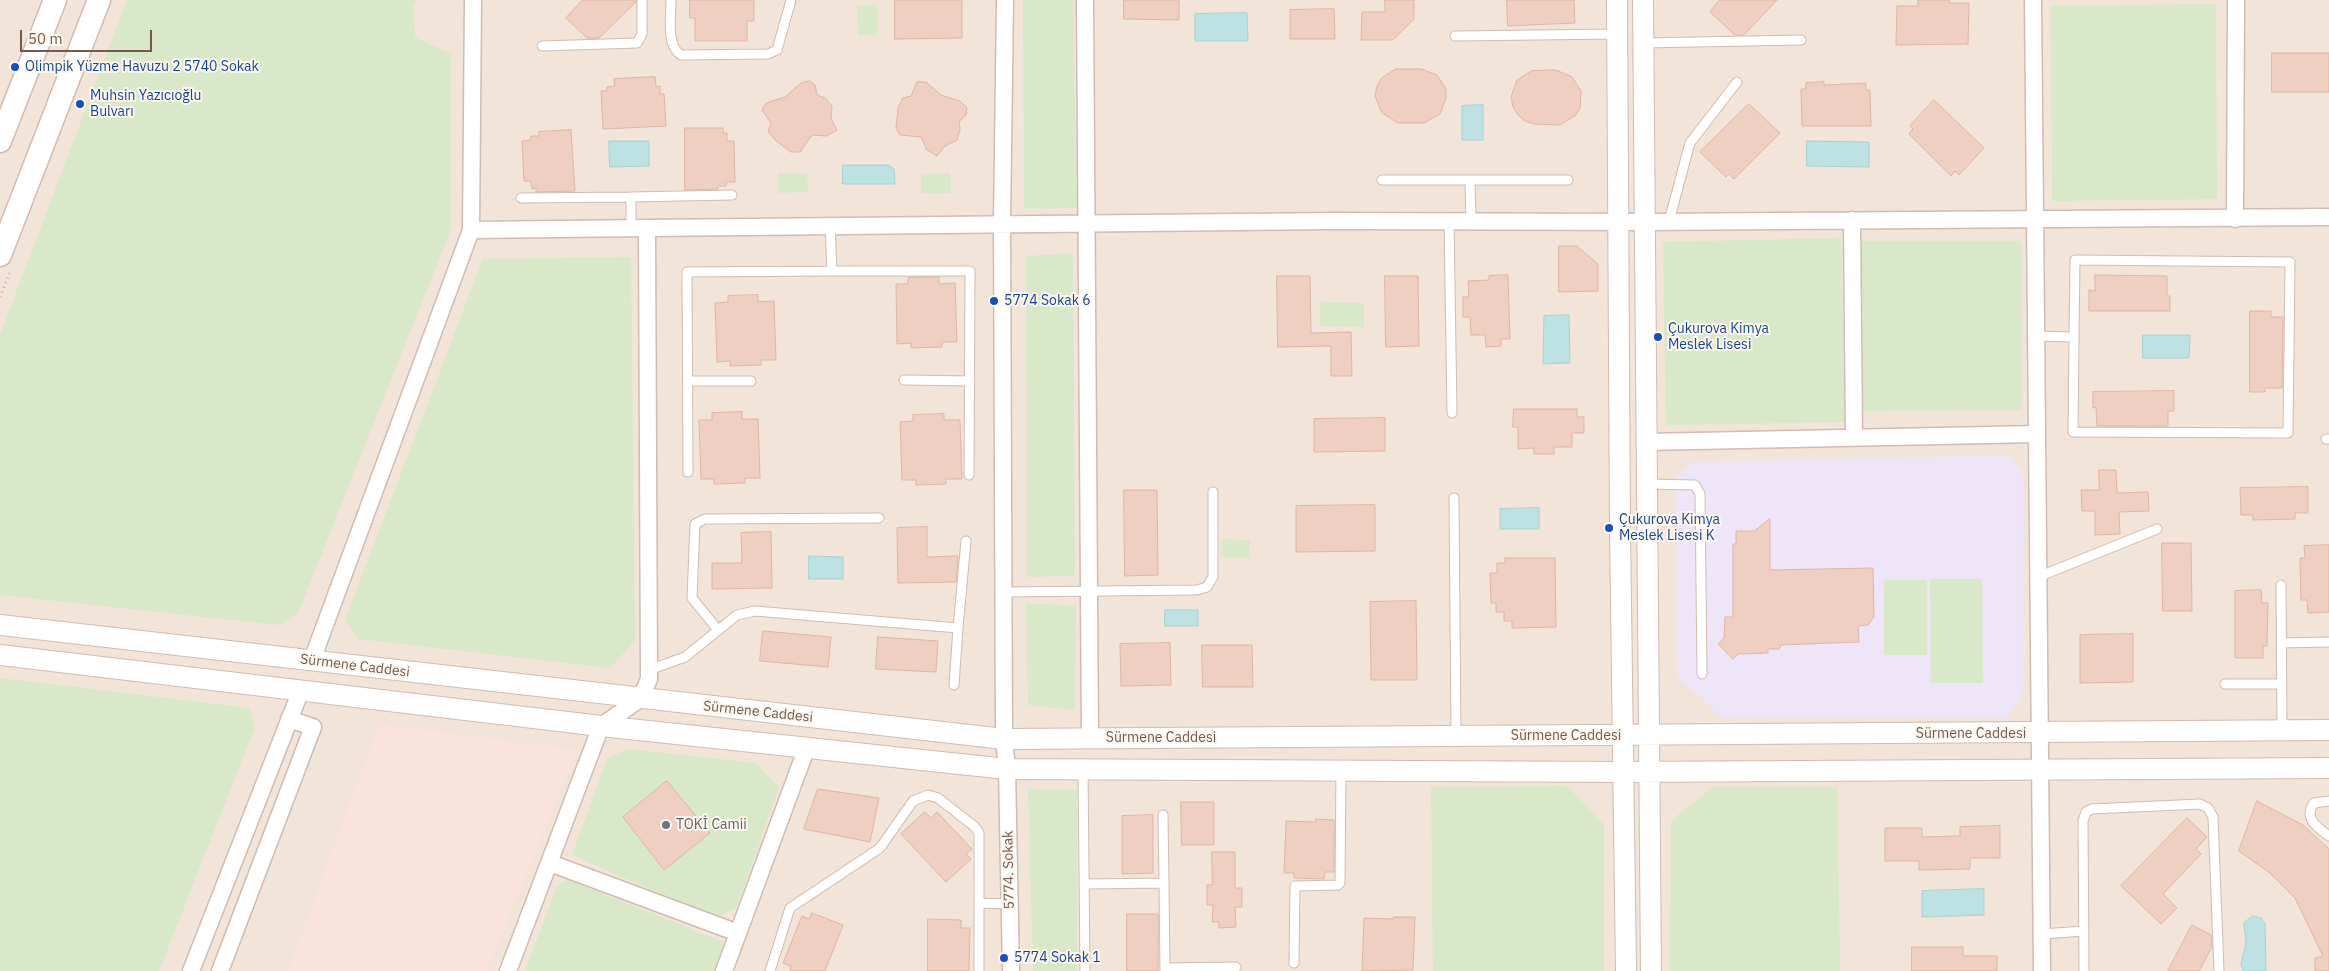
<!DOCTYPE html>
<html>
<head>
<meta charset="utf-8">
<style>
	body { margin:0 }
	#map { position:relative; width:2329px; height:971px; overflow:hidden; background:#fbf2e9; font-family:"IBM Plex Sans",sans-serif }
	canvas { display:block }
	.scale { position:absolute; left:20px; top:30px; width:132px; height:22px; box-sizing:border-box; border:2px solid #74584e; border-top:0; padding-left:6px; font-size:15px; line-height:18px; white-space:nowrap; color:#74584e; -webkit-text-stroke:4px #fef7ef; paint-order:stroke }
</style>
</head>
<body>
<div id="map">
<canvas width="2329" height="971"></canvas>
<div class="scale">50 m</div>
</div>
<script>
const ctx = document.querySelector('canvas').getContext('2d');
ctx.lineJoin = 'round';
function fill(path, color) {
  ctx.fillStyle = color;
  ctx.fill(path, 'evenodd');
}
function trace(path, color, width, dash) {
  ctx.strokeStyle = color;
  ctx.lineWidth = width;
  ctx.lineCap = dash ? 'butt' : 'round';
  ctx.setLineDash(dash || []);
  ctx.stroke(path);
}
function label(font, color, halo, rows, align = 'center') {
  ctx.font = font + ' "IBM Plex Sans",sans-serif';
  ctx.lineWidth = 4;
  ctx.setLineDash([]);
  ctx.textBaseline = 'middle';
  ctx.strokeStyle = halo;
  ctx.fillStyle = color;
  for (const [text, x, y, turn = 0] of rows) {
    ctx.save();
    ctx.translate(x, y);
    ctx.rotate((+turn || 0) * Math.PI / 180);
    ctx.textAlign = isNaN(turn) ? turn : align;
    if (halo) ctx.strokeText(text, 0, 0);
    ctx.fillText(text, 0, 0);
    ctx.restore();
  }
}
fill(new Path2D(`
	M0,0H2329V971H0Z`), '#f2e4d8');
fill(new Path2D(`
	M379,724L577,750L487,971H288Z`), '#fbe3dd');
fill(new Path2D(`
	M2010,455L2023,472V693L2008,718H1722L1677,676L1676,478L1692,462Z`), '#efe5f8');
fill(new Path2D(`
	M127,0H418L413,6L415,37L451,54V229L298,613L279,625L0,595V335Z
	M1023,0H1073L1077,208L1024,209Z
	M2216,4L2217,199L2052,201L2051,6Z
	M877,5V35H858L857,6Z
	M778,173H807L808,192L778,193Z
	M950,173L951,193H921V174Z
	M1841,238L1845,422L1666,425L1663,242Z
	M1862,241H2021L2022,410L1863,411Z
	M1073,253L1075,576L1027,577L1026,256Z
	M631,257L635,640L610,668L359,639L345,620L483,259Z
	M1320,302L1364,303V327L1320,326Z
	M1222,539L1250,540L1249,558L1221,557Z
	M1930,579H1982L1983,683H1931Z
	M1884,580H1927V655H1884Z
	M1026,603L1076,606L1075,710L1028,705Z
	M0,678L249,708L255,727L159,971H0Z
	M628,749L756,763L779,787L737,907L716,918L572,855L607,759Z
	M1567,786L1604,825V971H1433L1431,787Z
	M1713,787H1837L1840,971H1670L1671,821Z
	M1028,789L1077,790V971H1033Z
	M568,880L724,942L714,971H525L557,886Z`), '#d8e8c8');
const water = new Path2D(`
	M1247,13L1248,41H1195V14Z
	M1483,105V140H1462V106Z
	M609,141H649V166L610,167Z
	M1807,141L1869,142V167L1807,166Z
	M843,165H888L894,169L895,184H843Z
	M1569,315L1570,363L1543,364L1544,316Z
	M2143,335H2190L2189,358H2143Z
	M1539,508V529H1500V509Z
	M809,556L843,557V579H809Z
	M1165,610H1198V626H1165Z
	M1984,889V915L1922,917V891Z
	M2253,916L2261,918L2265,923L2266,971H2243L2241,964L2246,943L2244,923Z`);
fill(water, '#bee2e4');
trace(water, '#a5d2d5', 1);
const building = new Path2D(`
	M583,0H636V2L599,38H587L566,18Z
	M690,0H754V21H747V41H695V18H690Z
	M895,0H962V38L895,39Z
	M1124,0H1179V20L1124,19Z
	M1385,0H1414V19L1393,40H1361L1362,12H1385Z
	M1507,0H1574L1575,23L1508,26Z
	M1720,0H1777L1744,35H1735L1710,12Z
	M1918,0H1949V3H1969L1968,44L1896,45L1897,6H1918Z
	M1334,9L1335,39H1290V10Z
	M2272,53H2329V92H2272Z
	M1396,69H1421L1437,75L1446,89V98L1440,114L1424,123H1398L1382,113L1375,96L1377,86L1382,78Z
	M1556,70L1572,77L1581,91L1580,108L1576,115L1560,125L1534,124L1525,121L1518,115L1513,107L1511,97L1517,80L1531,71Z
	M655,77L656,87L660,86V94H664L666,126L603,129L601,91H607V87L615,86L614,79Z
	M810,81L815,85L817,95L825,98L832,106L831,119L837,130L826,136L812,135L800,152H791L775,140L768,131L771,123L762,110L766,103L785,97L801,83Z
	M917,82H926L941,95L960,101L967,108L966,115L959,122L960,130L957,140L945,146L937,156L927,150L921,137L900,135L896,128L898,108L903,98L911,96Z
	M1824,82V85L1866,83V90H1870L1871,126H1802L1801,89H1806V83Z
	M1934,100L1984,148L1959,175L1955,171L1951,176L1909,134L1913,129L1910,126Z
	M1749,104L1780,133L1734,179L1729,174L1726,177L1700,152Z
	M685,128H723V133H727V141H734L735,182H726V186H718V189L685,190Z
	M571,130L575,191L536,192V188L532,189L531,181H524L522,141L531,140V136H539V132Z
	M1559,246H1577L1598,264V291L1559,292Z
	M1508,275L1510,339H1501V346L1486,347L1485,335H1471L1470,317H1463V297H1469L1468,281L1489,280V276Z
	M2095,275L2167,276V296H2170V311H2089V290L2095,291Z
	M1277,276H1310L1311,333L1351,332L1352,376H1331V346L1278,347Z
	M1385,276H1418L1419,346L1386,347Z
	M922,277H939V284L955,283L957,342H942V347L911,348V343L897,344L896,284H908V278Z
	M758,295V302L774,301L776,360H761V365L730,366V361L717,362L715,303L728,302V296Z
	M2250,311H2271V317H2283L2282,388H2265V392H2250Z
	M2174,391V411H2168V426H2097L2096,407L2093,408V392Z
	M1514,409H1577V417H1584V433H1572V447H1554V454H1534V448L1518,449V427H1513Z
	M742,412V419H758L760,478H745V483L714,484V479H701L699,420H712V413Z
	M944,414V420H960L962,479H946V484L916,485V480H902L900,422L913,421V415Z
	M1385,418V451L1314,452V419Z
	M2099,470H2116L2117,493L2148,492L2149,511L2119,512L2120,534L2095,535V511H2082L2081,490H2099Z
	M2308,487V513H2295V519L2253,520V515H2241L2240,488Z
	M1124,490H1157L1158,575L1125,576Z
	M1375,505V551L1296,552V506Z
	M1770,519V570L1873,568L1874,617L1868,625L1858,626L1859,642L1780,645V649H1768V653L1738,654L1733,659L1718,644L1724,638L1725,617H1733V544H1736V531H1754Z
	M927,527V557L958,556L956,582L898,583L897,528Z
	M771,532L772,588L712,589V563H742L741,533Z
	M2162,543H2191L2192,611H2163Z
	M2329,545V612L2308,613L2307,600H2301L2300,558H2305L2304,546Z
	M1505,558H1555L1556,627L1512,628V621H1504V612H1496V603H1491L1490,573H1497V563H1505Z
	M2261,590L2262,603H2268L2267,646H2263V658H2235V591Z
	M1416,601L1417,680H1371L1370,602Z
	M763,631L831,637L828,667L760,661Z
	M2133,634V682L2080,683V635Z
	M878,637L938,641L936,672L876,669Z
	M1170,643L1171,685L1121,686L1120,644Z
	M1202,645H1252L1253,687H1203Z
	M667,781L710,833L664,870L623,817Z
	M818,789L879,798L870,842L804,829Z
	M2257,801L2303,825L2329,849V971H2315V958L2323,956L2295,898L2270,873L2239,851Z
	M1181,802H1214V845H1182Z
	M925,812L931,818L937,812L972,849L966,854L971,859L946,882L901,834Z
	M1153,815V873L1122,874V816Z
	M2187,818L2207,837L2196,849L2201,854L2163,894L2177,908L2161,924L2121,886Z
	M1316,819L1334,820V872H1325L1324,879L1294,878V873H1284L1286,821L1315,822Z
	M2000,826V858H1970V869L1919,870V861H1885V828H1922V837L1960,836V827Z
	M1212,852H1235V888H1242V907H1235L1236,927L1219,928V922H1212L1213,905H1207V885H1212Z
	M812,913L843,925L825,971H790L791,966L783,963L802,916L809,919Z
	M1127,914H1158V971H1127Z
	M1394,917H1415L1413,970L1362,971L1364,918L1393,919Z
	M928,919L961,920V928H970L969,971H928Z
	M2192,925L2211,935L2212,947L2199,971H2168Z
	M1912,947H1963V956H1997V971H1912Z`);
fill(building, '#efcfc2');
trace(building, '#e0b5a4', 1);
const service = new Path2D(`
	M671,0C671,16 666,46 681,55L768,54L777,50L791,0
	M1455,36L1617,34
	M1643,43L1801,40
	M542,46L637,43L642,34V0
	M1382,180H1470L1471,221
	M1470,180H1568
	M521,198L631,197
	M1449,221L1452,413
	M1669,221L1690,143L1737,82
	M631,228V197L732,195
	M832,271H970L969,475
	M2036,336L2074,337L2073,432L2288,433L2290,262L2075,260L2074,337
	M904,380L970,381
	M688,381H751
	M2326,439H2329
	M688,472L687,272L832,271L830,225
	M1647,484L1695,485L1700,494L1702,674
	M1454,498L1456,736
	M2038,577L2157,529
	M2281,585L2282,731
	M1004,592L1197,590L1207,587L1213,577V492
	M958,628L966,541
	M718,630L692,598L695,524L705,519L879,518
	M2281,643L2329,642
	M649,670L685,657L737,615L755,611L958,628L954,685
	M2225,684H2282
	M1083,769L1085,971
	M2329,801L2314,803C2303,818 2317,827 2329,836
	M1163,815L1164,883
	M1084,884L1164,883L1165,971
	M981,903L1010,904
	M2042,934L2084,931
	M1294,963L1295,886L1338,885L1340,883L1341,771
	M1165,968L1236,967
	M770,971L790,908L880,848L913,801L928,795L938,798L975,827L979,833V971
	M2084,971L2083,821L2086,812L2092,809L2200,804L2208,808L2213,817L2219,971`);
const minor = new Path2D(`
	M473,0L471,230L647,228
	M1005,0L1002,223L1004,739L1007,769L1011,971
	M1085,0L1090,739
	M2033,0L2042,971
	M2235,219L2236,0
	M1852,220L1854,437
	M1646,442L2036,434
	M312,660L471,230
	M550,863L738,933
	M191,971L301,690
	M220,971L313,727L289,719
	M508,971L601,726L640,699L649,679L647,228L1335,221L1645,222L2329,217
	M724,971L807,747`);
const tertiary = new Path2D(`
	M1617,0L1620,530L1626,971
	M1643,0L1651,971
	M0,625L1004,739L2329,730
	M0,655L601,726L1007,769L1624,772L2329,768`);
const secondary = new Path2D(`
	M0,141L55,0
	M0,255L99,0`);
trace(service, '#cfbcb2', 11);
trace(minor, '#cfbcb2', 19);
trace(tertiary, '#cfbcb2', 22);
trace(secondary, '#d1bbb0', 25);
trace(new Path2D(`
	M0,297L10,272`), '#d4b3a5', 3, [1, 4]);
trace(service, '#fff', 9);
trace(minor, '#fff', 16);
trace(tertiary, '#fff', 20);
trace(secondary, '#fff', 22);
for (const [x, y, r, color] of [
	[15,67,5,"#1a4fb4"],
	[80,104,5,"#1a4fb4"],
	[994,301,5,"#1a4fb4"],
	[1658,337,5,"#1a4fb4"],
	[1609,528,5,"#1a4fb4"],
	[666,825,5,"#6b7280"],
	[1004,958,5,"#1a4fb4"]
]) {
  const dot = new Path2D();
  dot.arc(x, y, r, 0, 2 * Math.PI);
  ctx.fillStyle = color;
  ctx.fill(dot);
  trace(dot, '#fef7ef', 2);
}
label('14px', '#164399', '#fef7ef', [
	["Olimpik Yüzme Havuzu 2 5740 Sokak",25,67],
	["Muhsin Yazıcıoğlu",90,96],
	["Bulvarı",90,112],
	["5774 Sokak 6",1004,301],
	["Çukurova Kimya",1668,329],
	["Meslek Lisesi",1668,345],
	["Çukurova Kimya",1619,520],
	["Meslek Lisesi K",1619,536],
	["5774 Sokak 1",1014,958]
], 'left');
label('14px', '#74584e', '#fef7ef', [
	["Sürmene Caddesi",355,666,7],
	["Sürmene Caddesi",758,712,6],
	["Sürmene Caddesi",1971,734],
	["Sürmene Caddesi",1566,736],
	["Sürmene Caddesi",1161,738],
	["5774. Sokak",1009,870,-91]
]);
label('14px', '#5b616d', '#fef7ef', [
	["TOKİ Camii",676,825]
], 'left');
</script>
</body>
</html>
